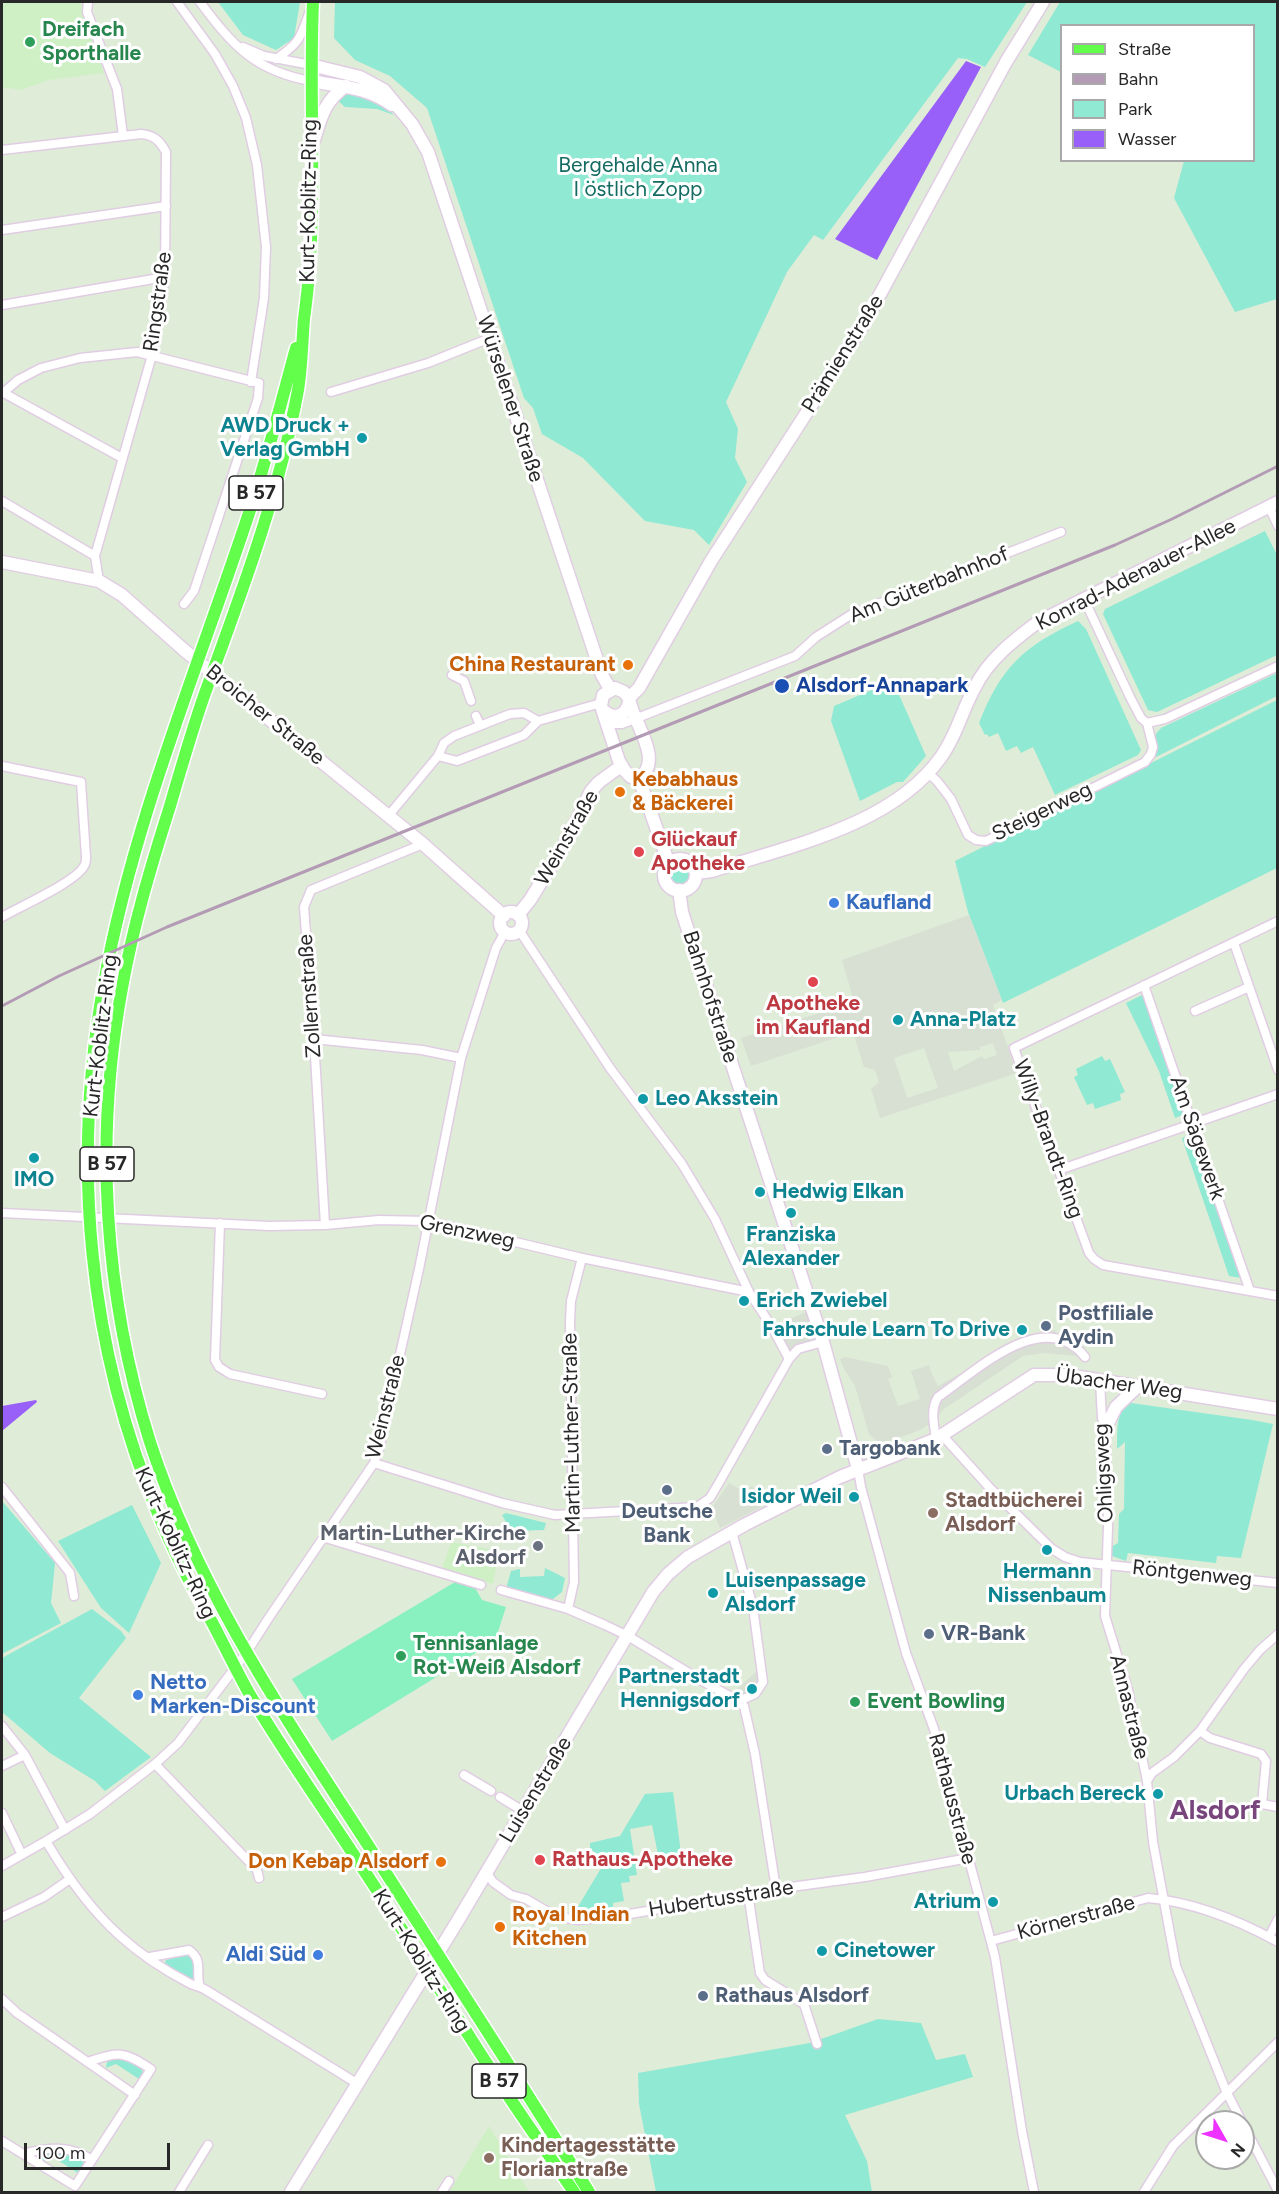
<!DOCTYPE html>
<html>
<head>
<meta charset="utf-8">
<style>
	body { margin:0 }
	#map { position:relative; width:1279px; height:2194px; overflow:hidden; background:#dfecd8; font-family:Figtree,sans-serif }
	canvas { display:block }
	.frame { position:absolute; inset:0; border:3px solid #282828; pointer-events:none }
	.legend { position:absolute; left:1060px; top:24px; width:195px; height:138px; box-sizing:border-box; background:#fff; border:2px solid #a9a9a9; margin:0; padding:8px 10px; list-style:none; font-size:18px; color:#282828 }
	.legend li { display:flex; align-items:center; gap:12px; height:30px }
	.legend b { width:30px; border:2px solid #a9a9a9 }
	.north { position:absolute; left:1195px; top:2110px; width:60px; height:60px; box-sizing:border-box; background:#fff; border:2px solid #a9a9a9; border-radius:50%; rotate:129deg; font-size:16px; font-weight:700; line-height:24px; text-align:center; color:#282828 }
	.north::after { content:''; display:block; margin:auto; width:21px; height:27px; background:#ee32ff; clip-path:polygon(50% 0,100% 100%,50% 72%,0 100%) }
	.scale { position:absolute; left:24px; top:2143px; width:146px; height:27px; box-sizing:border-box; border:3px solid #282828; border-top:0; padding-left:8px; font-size:18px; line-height:21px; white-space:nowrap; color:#282828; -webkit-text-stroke:4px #fff; paint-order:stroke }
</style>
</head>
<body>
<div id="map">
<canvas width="1279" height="2194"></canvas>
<div class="frame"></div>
<ul class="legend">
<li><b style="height:8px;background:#63fd4c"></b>Straße</li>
<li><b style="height:8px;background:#b49bb5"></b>Bahn</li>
<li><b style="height:16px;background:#8fe9d3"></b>Park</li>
<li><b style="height:16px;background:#9860f9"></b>Wasser</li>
</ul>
<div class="north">N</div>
<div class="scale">100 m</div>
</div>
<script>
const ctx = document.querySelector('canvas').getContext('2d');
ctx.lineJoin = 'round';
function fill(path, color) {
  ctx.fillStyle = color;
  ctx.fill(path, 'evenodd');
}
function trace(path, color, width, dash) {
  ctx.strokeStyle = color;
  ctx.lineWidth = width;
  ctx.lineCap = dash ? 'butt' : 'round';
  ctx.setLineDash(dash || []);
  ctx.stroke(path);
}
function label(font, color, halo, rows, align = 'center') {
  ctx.font = font + ' Figtree,sans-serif';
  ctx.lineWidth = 6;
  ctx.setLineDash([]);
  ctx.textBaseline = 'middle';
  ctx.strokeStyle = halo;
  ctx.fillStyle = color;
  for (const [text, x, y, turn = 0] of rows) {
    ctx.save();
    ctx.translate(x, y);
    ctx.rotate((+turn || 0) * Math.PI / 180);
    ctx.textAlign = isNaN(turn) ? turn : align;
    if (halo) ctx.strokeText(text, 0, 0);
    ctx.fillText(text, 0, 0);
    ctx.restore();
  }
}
fill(new Path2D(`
	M2,2H81L82,11L104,73L49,80L21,90L2,87Z
	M451,1542L499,1551L493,1584L442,1569Z
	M489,2126L528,2190L530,2192H449Z`), '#cff0c5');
fill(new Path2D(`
	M218,2H300L294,38L276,50L243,35Z
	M335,2H1027L985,67L967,59L958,58L823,240L814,235L787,272L726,402L738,429L735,458L747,482L709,545L694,530L645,521L583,458L542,434L533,408L524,398L427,108L390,76L355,60L334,38Z
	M1060,2H1277V299L1235,312L1174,198L1184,161L1254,160V26H1062L1061,72L1028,55Z
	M348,93C365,93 382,102 394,115L377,109L345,107L336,99Z
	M1265,531L1277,555V655L1157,712L1148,710L1103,614L1105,609Z
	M1078,621L1086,629L1141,750L1138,755L1055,795L1033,747L1021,753L1017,746L1006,751L998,733L989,737L987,734L985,735L979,723C1001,667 1024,646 1078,621Z
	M1277,673V696L1154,758L1158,747L1155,735L1161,728Z
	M893,681L926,756L903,782H897L860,801L831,721L834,706Z
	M1277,700V868L1003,1003L968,912L955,861Z
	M669 875a11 11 0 1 1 22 0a11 11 0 1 1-22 0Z
	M1144,994L1185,1114L1175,1118L1159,1071L1126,1003Z
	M1102,1056L1105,1061L1110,1059L1125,1092L1120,1094L1121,1100L1095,1109L1093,1103L1087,1105L1074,1077L1078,1075L1076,1069Z
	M1192,1134L1241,1278L1229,1276L1182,1138Z
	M1131,1403L1252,1420L1273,1424L1241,1558L1217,1556L1216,1563L1128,1553L1126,1561L1112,1556L1111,1547L1118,1543L1119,1514L1124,1509L1125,1442L1117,1449C1118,1432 1114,1412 1131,1403Z
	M2,1501L55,1563L51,1603L61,1623L2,1654Z
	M132,1505L161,1563L129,1633L101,1608L58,1541Z
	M506,1513L546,1523L544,1530L511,1531L502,1515Z
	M545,1568L565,1578L562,1592L549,1602L506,1589L511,1571L520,1569V1577L544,1576Z
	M92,1609L121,1631L126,1638L79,1698L151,1757L105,1791L95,1781L50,1753L2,1712V1658Z
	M673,1792L682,1861L660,1864L652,1825L630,1829L637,1875L629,1876L630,1882L621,1883L624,1901L613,1903V1907L585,1911L576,1910L606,1860L590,1849V1843L620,1836L645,1794Z
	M184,1955L191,1956L195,1962L194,1978L190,1981L165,1963L166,1960Z
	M878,2019L921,2023L936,2060L965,2054L973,2077L845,2115L867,2161L872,2192H656L639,2104L638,2073L810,2043Z
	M123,2057C131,2061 141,2064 143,2073L139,2079L116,2064L106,2068L107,2062L111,2058Z
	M43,2151L63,2152L80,2157L84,2164L78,2173L53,2157L43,2161L40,2156Z`), '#8fe9d3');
fill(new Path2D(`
	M455,1582L474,1586L482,1600L506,1607L495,1641L332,1741L292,1679Z`), '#89f1c0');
fill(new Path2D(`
	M969,915L1002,1000L993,1005L1017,1073L880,1118L871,1089L879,1082L875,1070L864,1067L853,1032L751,1066L741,1038L854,1002L842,960ZM993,1043L997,1055L984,1059L982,1056L954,1071L948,1052L980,1050V1047ZM924,1048L938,1088L907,1098L894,1058Z
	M813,1309L823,1342L812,1344L789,1359L772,1327Z
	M1055,1330L1056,1334L1082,1337L1080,1356L1044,1353L1023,1356L944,1409L933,1422L920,1430L890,1441L879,1443L869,1434L855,1386L844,1369L840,1359L845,1357L888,1366L892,1377L888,1379L898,1406L920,1399L911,1371L929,1365L931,1372L938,1386L1030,1335Z
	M729,1483L746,1493L751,1486L754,1488L761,1507L720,1528L712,1508Z
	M761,1667L763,1682L746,1699L730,1696Z`), '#d7e0d3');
fill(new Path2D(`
	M966,61L981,67L877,260L835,239Z
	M36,1400L37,1402L2,1431V1406Z`), '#9860f9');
const street = new Path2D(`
	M88,2L87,12L117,89L123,136
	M177,2L215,54L233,86L246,118L257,165L266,247L264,298L251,382
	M200,2C233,46 255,71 311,81
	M243,47L264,56L311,65
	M276,59C301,42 300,38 310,11
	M2,150L141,134C154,135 160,141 166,152L165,277L152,355L95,556L99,581
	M2,230L166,206
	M2,305L165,277
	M2,392L122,458
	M4,392L18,380L41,368L80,358L137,352L259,383L258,398L194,591L184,604
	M331,392L428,363L490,338
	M2,501L95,556
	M1269,507L1278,526
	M452,675L464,681L471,701
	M476,716L480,725
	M606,720L610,724H622L795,656L816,637L852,614L1061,532
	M1147,723L1165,719L1278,666
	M438,756L444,743L454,736L510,714L524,713L538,721
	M2,766L81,782L86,857C86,860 86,864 84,866C76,882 19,907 2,917
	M928,773L937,781L951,799L968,835L976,840L986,841L1145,762L1151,754L1153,747L1147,723L1141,718L1130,697L1084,599
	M389,815L438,756L457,761L524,735L538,721L601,703
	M1278,921L1014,1048L1089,1253L1094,1259L1103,1265L1278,1296
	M519,930L610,1068L682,1164L715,1219L749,1292L772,1327L789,1359
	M1234,943L1278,1070
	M1144,985L1250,1291
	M1195,1011L1249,987
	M314,1039L422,1050L461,1058
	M1059,1170L1278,1094
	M2,1213L269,1226L325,1225L379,1220L428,1221L582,1258L749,1292
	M220,1223L215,1360L219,1367L230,1374L322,1394
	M325,1225L314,1039L304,907L311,890L423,844
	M1100,1381L1102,1418L1105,1429L1108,1527L1105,1616L1128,1690L1147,1781L1153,1842L1176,1966L1226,2091L1242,2122
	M942,1435L989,1487L1052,1549L1065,1557L1080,1562L1278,1583
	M936,1439C934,1425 930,1409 938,1397C976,1371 1044,1305 1085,1357
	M374,1463L502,1503L555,1515L697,1507L710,1498L720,1481L789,1359L798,1349L823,1342
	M858,1469L861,1487L906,1653L934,1729L995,1957L1022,2131L1034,2192
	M2,1487L70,1573L74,1596
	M732,1532L753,1607L763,1682L755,1694L739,1701
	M325,1535L329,1539L481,1585
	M501,1590L568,1609L605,1625L628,1636L702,1681L739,1701L744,1706L755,1754L776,1889
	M568,1609L574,1582L570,1322L571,1301L582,1258
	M2,1726L25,1755L65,1830
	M1200,1731L1210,1738L1261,1754L1266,1761L1262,1804L1278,1807
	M155,1764L257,1870L259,1878
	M2,1766L25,1755
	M464,1775L491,1791
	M1147,1781L1152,1773L1174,1757L1200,1731L1244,1669L1260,1650L1278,1634
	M500,1797L523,1811
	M2,1813L22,1855
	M46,1841C66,1875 91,1910 120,1936C140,1954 166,1971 189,1983C195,1986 201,1987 206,1990L358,2084
	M2,1866L46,1841L90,1814L155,1764L178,1743L247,1652L268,1619L374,1463L379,1449L419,1269L461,1058L496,948L505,932
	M486,1872L493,1882L511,1895L526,1899L555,1916L578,1920L618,1916L776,1889L865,1877L969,1858
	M748,1893L760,1973L765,1980L804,2004L817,2044
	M2,1917L44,1897L70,1879
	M1269,1937L1278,1919
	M991,1941L1148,1898C1193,1902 1238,1920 1278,1942
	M150,1957L189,1950C204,1960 195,1973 200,1987
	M2,1999L17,2013L135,2095
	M1243,2124L1278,2191
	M2,2141L75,2186L151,2069C122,2050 119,2052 87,2062
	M23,2154C48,2147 70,2145 92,2160
	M179,2192L208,2145
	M442,2192L449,2181
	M1144,2192L1173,2146L1278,2042`);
const secondary = new Path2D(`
	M311,65L360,77L384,90L412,124L428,152L602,675L610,689
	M311,81C341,87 365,86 392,105
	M314,140C321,117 325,100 346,86
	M2,562L99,581L122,595L184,650L423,844L504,916
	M615,688L624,692L629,698C632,722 665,759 639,779L631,777L625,771L619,761L601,706L603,695Z
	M629,698L639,688L711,561L865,322L1006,62L1043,2
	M603,710C613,720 626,717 629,702
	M639,779L669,864
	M664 875a16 16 0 1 1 32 0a16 16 0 1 1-32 0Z
	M696,873L712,871C789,846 892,826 941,757C957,735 962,710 975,687C989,659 1014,640 1038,622L1278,502
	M679,890L682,912L823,1342L858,1469
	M500 923a11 11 0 1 1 22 0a11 11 0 1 1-22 0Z
	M518,915L530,900L566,842L591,791L599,782L621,766
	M1105,1429L1116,1407L1137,1387
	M291,2192L457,1922L653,1592L668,1574L688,1557L746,1524L840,1477L936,1439L1034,1375H1067L1278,1409`);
const primary = new Path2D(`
	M313,2C309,92 316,182 309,272C308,288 306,304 304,319C302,342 302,366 298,390C279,494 241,594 205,693C192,730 181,768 170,806C151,866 133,926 122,988C94,1139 104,1295 150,1442C197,1588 285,1717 368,1845C442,1960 516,2076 589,2192
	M296,348C281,403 267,459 249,513C198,668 133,822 104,983C71,1162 88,1348 159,1516C174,1553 193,1589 213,1624C225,1647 237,1672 250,1695C286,1756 327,1813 365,1872C402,1928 437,1986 473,2042C505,2093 540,2142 574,2192`);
trace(street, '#e1cde3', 11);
trace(secondary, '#e1cde3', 15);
trace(primary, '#fff', 15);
trace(street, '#fff', 8);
trace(secondary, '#fff', 12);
trace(primary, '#63fd4c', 12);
trace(new Path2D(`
	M2,1006L59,976L167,927L1115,545L1172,519L1278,466`), '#b49bb5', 3);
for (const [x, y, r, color] of [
	[30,42,6,"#2e9e5b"],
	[362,438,6,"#0f9aa8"],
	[628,665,6,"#e8710a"],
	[782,686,8,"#1a4fb4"],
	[620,792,6,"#e8710a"],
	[639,852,6,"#e0444e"],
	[834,903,6,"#3f7fe0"],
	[813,982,6,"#e0444e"],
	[898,1020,6,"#0f9aa8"],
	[643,1099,6,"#0f9aa8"],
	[34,1158,6,"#0f9aa8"],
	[760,1192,6,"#0f9aa8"],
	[791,1213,6,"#0f9aa8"],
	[744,1301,6,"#0f9aa8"],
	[1046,1326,6,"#5c6f8a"],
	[1022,1330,6,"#0f9aa8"],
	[827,1449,6,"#5c6f8a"],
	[667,1490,6,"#5c6f8a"],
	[854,1497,6,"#0f9aa8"],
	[933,1513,6,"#8d6e63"],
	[538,1546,6,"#6b7280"],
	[1047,1550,6,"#0f9aa8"],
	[713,1593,6,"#0f9aa8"],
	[929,1634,6,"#5c6f8a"],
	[401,1656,6,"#2e9e5b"],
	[752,1689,6,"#0f9aa8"],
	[138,1695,6,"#3f7fe0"],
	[855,1702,6,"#2e9e5b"],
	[1158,1794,6,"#0f9aa8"],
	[540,1860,6,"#e0444e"],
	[441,1862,6,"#e8710a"],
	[993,1902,6,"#0f9aa8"],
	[500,1927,6,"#e8710a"],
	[822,1951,6,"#0f9aa8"],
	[318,1955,6,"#3f7fe0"],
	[703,1996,6,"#5c6f8a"],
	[489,2158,6,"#8d6e63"]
]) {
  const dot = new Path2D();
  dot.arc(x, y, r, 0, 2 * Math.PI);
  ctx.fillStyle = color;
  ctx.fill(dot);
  trace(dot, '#fff', 2);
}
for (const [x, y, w] of [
	[256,493,54],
	[107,1164,54],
	[499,2081,54]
]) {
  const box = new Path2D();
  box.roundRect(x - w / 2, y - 17, w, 34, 4.5);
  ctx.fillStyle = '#fff';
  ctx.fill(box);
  trace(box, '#282828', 1.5);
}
label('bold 20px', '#282828', null, [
	["B 57",256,493],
	["B 57",107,1164],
	["B 57",499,2081]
]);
label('bold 21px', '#27864d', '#fff', [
	["Dreifach",42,30],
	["Sporthalle",42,54],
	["Tennisanlage",413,1644],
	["Rot-Weiß Alsdorf",413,1668],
	["Event Bowling",867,1702]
], 'left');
label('21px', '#136b61', '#fff', [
	["Bergehalde Anna",638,166],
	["I östlich Zopp",638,190]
]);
label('21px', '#282828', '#fff', [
	["Kurt-Koblitz-Ring",309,201,-89],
	["Ringstraße",158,302,-82],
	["Prämienstraße",843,354,-58],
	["Würselener Straße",510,399,72],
	["Konrad-Adenauer-Allee",1136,575,-27],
	["Am Güterbahnhof",929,585,-22],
	["Broicher Straße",265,715,39],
	["Steigerweg",1042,812,-26],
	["Weinstraße",567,838,-60],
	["Zollernstraße",310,996,-94],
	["Bahnhofstraße",710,997,72],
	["Kurt-Koblitz-Ring",101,1036,-83],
	["Am Sägewerk",1197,1138,71],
	["Willy-Brandt-Ring",1048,1139,70],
	["Grenzweg",467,1232,12],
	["Übacher Weg",1119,1384,8],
	["Weinstraße",386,1407,-76],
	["Martin-Luther-Straße",572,1433,-91],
	["Ohligsweg",1104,1473,-93],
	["Kurt-Koblitz-Ring",175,1543,65],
	["Röntgenweg",1192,1574,6],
	["Annastraße",1129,1707,76],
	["Luisenstraße",536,1790,-59],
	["Rathausstraße",952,1799,75],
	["Hubertusstraße",721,1899,-9],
	["Körnerstraße",1076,1918,-15],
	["Kurt-Koblitz-Ring",421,1961,58]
]);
label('bold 21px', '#0d838f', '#fff', [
	["AWD Druck +",350,426],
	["Verlag GmbH",350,450],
	["Anna-Platz",910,1020,"left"],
	["Leo Aksstein",655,1099,"left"],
	["IMO",34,1180,"center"],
	["Hedwig Elkan",772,1192,"left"],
	["Franziska",791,1235,"center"],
	["Alexander",791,1259,"center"],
	["Erich Zwiebel",756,1301,"left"],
	["Fahrschule Learn To Drive",1010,1330],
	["Isidor Weil",842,1497],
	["Hermann",1047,1572,"center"],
	["Nissenbaum",1047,1596,"center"],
	["Luisenpassage",725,1581,"left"],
	["Alsdorf",725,1605,"left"],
	["Partnerstadt",740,1677],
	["Hennigsdorf",740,1701],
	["Urbach Bereck",1146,1794],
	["Atrium",981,1902],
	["Cinetower",834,1951,"left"]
], 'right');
label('bold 21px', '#c56008', '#fff', [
	["China Restaurant",616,665],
	["Kebabhaus",632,780,"left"],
	["& Bäckerei",632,804,"left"],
	["Don Kebap Alsdorf",429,1862],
	["Royal Indian",512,1915,"left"],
	["Kitchen",512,1939,"left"]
], 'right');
label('bold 21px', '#164399', '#fff', [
	["Alsdorf-Annapark",796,686]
], 'left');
label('bold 21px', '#be3a42', '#fff', [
	["Glückauf",651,840],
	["Apotheke",651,864],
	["Apotheke",813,1004,"center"],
	["im Kaufland",813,1028,"center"],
	["Rathaus-Apotheke",552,1860]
], 'left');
label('bold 21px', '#366cbe', '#fff', [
	["Kaufland",846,903],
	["Netto",150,1683],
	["Marken-Discount",150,1707],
	["Aldi Süd",306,1955,"right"]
], 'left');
label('bold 21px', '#4e5e75', '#fff', [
	["Postfiliale",1058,1314],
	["Aydin",1058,1338],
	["Targobank",839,1449],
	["Deutsche",667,1512,"center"],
	["Bank",667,1536,"center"],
	["VR-Bank",941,1634],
	["Rathaus Alsdorf",715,1996]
], 'left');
label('bold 21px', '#785e54', '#fff', [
	["Stadtbücherei",945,1501],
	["Alsdorf",945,1525],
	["Kindertagesstätte",501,2146],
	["Florianstraße",501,2170]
], 'left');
label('bold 21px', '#5b616d', '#fff', [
	["Martin-Luther-Kirche",526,1534],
	["Alsdorf",526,1558]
], 'right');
label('bold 27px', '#78457c', '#fff', [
	["Alsdorf",1215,1811]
]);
</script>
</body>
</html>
